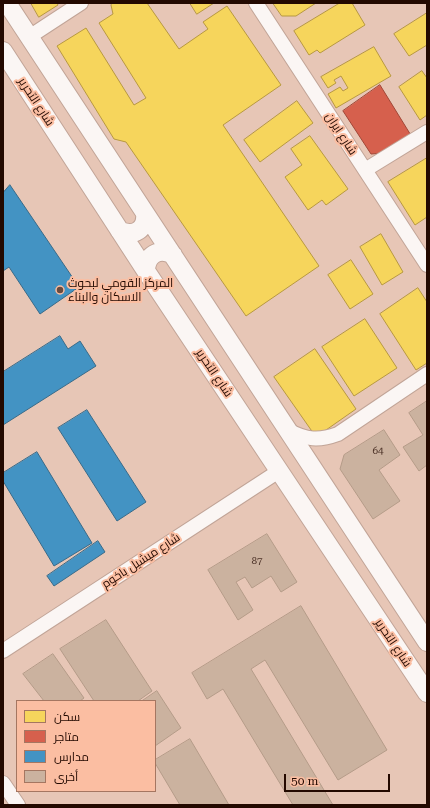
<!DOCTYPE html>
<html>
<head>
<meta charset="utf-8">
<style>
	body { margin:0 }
	#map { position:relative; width:430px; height:808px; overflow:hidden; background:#e7c6b6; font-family:"Roboto Serif",Cairo,serif }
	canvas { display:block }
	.frame { position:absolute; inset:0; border:4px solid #230900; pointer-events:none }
	.legend { position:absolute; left:16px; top:700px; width:140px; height:92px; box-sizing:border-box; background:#fbbea2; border:1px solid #a57661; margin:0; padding:5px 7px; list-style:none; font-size:12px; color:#230900 }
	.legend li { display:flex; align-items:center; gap:8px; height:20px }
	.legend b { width:20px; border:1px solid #a57661 }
	.scale { position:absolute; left:284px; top:774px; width:106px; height:18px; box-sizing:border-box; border:2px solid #230900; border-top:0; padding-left:5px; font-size:12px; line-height:14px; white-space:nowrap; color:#230900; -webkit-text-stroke:3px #fbbea2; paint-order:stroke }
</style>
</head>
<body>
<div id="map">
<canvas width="430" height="808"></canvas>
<div class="frame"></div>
<ul class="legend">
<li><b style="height:11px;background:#f6d55c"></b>سكن</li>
<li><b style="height:11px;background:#d6604d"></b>متاجر</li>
<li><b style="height:11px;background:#4393c3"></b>مدارس</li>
<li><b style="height:11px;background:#cbb29f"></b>أخرى</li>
</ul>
<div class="scale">50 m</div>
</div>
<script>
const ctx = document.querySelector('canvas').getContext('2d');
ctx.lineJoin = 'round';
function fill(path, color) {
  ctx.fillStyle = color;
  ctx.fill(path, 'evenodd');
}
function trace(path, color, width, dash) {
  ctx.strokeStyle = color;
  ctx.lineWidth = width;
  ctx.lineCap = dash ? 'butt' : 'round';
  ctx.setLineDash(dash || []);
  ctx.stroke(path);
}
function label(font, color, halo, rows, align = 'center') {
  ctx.font = font + ' "Roboto Serif",Cairo,serif';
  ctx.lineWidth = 4;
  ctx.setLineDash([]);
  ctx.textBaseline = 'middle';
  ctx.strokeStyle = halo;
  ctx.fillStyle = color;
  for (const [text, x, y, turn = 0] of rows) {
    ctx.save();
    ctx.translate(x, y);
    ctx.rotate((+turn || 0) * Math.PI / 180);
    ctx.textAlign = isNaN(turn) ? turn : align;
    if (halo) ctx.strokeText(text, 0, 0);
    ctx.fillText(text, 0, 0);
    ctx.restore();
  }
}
const homes = new Path2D(`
	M31,3H57L58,5L39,17Z
	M113,3H147L179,49L208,29L203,22L227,6L281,85L223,125L319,266L246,316L126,142L114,139L57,46L86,28L134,105L146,98L99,23L113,14L111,5Z
	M190,3H214L197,14Z
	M273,3H316L296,16H282Z
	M340,3H352L365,25L320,53L317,50L309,55L294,31Z
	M427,13V45L409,56L394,34Z
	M374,47L391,76L336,108L328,94L340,87L343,91L348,88L341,76L334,80L336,83L328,88L321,77Z
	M422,71L427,78V115L420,120L399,87Z
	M297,101L313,123L260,162L244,140Z
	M310,136L348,189L326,205L322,200L308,210L285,177L302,165L291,149Z
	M427,158V217L415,225L388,182Z
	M381,234L403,272L382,285L360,247Z
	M351,260L373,294L350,309L328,275Z
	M418,288L427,302V363L416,370L380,314Z
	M365,319L397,368L354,396L322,347Z
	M315,349L356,409L316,437L274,377Z`);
fill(homes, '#f6d55c');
trace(homes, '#b79840', 1);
const shops = new Path2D(`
	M380,85L412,137L385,153L371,154L343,111Z`);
fill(shops, '#d6604d');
trace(shops, '#a04636', 1);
const schools = new Path2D(`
	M10,185L79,287L40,314L9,267L3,271V189L4,191Z
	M60,336L68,349L80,341L96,366L3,425V372Z
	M87,410L146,502L117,521L58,428Z
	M37,452L92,543L54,566L3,481V473Z
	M98,541L105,552L54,586L47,576Z`);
fill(schools, '#4393c3');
trace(schools, '#396a88', 1);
const building = new Path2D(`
	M427,401V465L419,471L403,447L423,435L409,413Z
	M384,430L400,455L379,470L400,501L373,519L340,469L344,455Z
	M267,534L297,582L281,592L271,576L252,588L245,577L236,582L253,610L238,620L208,570Z
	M301,606L387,750L338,780L265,660L251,669L333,805H293L223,689L207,699L192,673Z
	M106,620L152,691L138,701H94L60,649Z
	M53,654L84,698L80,701H44L23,674Z
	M157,691L181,728L155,746V701H142Z
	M190,739L229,805H180L155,763V760Z`);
fill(building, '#cbb29f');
trace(building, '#b49b88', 1);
const minor = new Path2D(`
	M256,3L427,265
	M29,37L81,3
	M365,170L427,132
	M288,430C306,440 319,441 338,434L427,374
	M3,651L279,471
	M3,783L18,805`);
const major = new Path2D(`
	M7,3L427,642
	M3,51L146,271L427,693
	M119,230C134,238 147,229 145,213
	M146,271C146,255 159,247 173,255`);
trace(minor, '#c1a497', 16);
trace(major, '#c1a497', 20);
trace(minor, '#fbf6f4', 14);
trace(major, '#fbf6f4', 18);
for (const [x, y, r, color] of [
	[60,290,4,"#684b40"]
]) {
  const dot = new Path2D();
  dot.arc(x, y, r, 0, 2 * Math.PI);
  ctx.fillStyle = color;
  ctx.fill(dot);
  trace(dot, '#fbbea2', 1.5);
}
label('10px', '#4d3328', null, [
	["64",378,451],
	["87",257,561]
]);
label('12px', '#230900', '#fbbea2', [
	["شارع التحرير",36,102,57],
	["شارع ايران",341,134,57],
	["شارع التحرير",214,373,56],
	["شارع ميشيل باخوم",141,561,-33],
	["شارع التحرير",393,643,56]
]);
label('12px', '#230900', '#fbbea2', [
	["المركز القومي لبحوث",68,283],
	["الاسكان والبناء",68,297]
], 'left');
</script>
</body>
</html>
